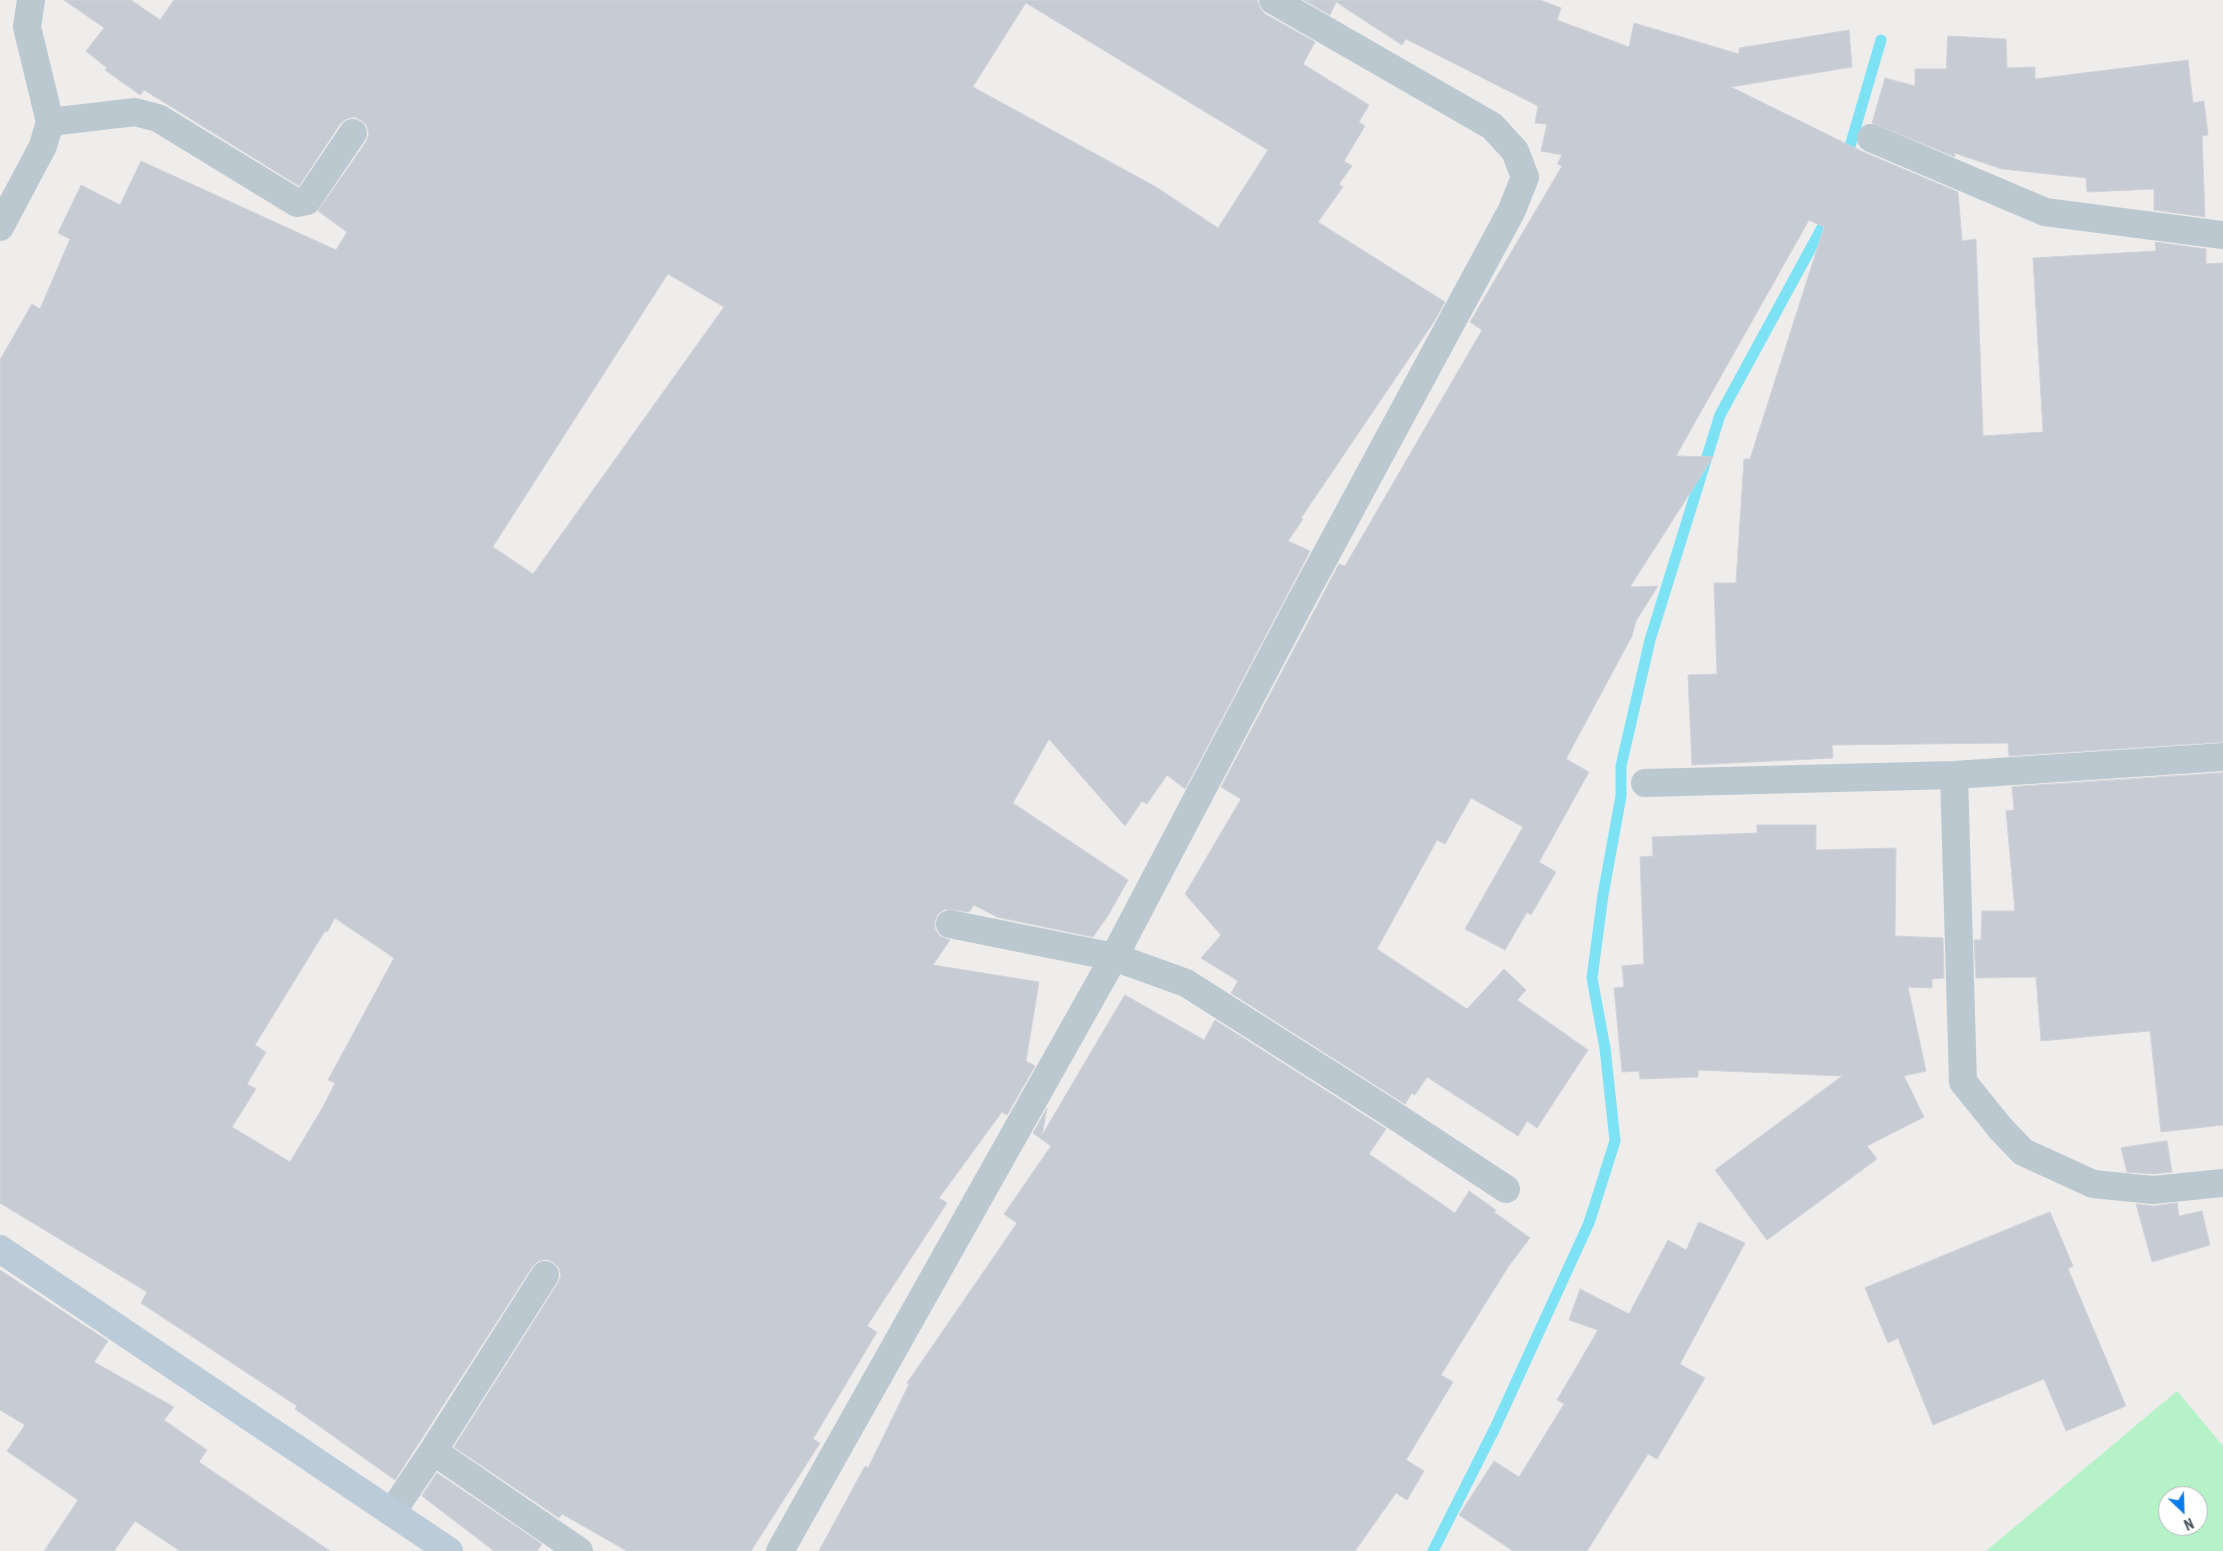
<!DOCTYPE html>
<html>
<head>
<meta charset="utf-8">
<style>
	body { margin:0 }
	#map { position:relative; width:2223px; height:1551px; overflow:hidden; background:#efecec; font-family:"Roboto Condensed",sans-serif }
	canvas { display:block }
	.north { position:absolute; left:2158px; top:1486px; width:50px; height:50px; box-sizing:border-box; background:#fff; border:1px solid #b4b9bd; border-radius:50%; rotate:156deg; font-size:14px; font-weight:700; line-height:20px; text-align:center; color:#43515b }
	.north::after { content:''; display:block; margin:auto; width:18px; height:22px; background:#087bed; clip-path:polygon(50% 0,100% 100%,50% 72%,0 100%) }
</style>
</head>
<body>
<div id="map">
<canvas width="2223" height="1551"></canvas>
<div class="north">N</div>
</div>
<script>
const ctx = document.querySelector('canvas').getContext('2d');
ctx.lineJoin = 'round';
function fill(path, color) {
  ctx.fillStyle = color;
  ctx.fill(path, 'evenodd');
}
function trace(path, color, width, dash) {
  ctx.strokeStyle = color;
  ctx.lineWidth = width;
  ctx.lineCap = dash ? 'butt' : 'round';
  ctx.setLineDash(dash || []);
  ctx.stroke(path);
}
fill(new Path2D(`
	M2177,1391L2223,1446V1551H1986ZM2168,1496H2198V1526H2168Z`), '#b5f2c8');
trace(new Path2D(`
	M1846,160L1881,40
	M1433,1551L1495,1428L1589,1223L1615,1141L1605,1048L1592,978L1603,895L1621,796V766L1650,640L1720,415L1830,213`), '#7de3f4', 11);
const building = new Path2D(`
	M64,0H131L160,20L174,0H1257L1260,8L1265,14L1315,42L1303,64L1369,105L1359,122L1365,126L1344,161L1352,166L1339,184L1343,187L1318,222L1445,302L1435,320L1301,518L1303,519L1288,541L1310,551L1185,789L1167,775L1147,804L1142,801L1125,826L1049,739L1013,803L1128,880L1109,914L1093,937L997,917L974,905L969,912L945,909L938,914L935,921V929L940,936L950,940L933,965L1039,982L1026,1061L1035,1066L1007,1115L1002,1112L939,1198L947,1203L867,1326L877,1332L813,1439L820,1443L751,1551H627L562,1514L559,1518L454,1447L558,1283L561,1276L559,1268L553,1262L546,1259L538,1261L532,1267L395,1480L295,1409L297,1406L141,1303L147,1292L0,1203V360L32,304L40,309L70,239L58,233L81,185L120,205L141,161L336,250L347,232L318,211L366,142L369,134L367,126L361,120L354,117L346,119L340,124L299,186L144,90L140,95L105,70L107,68L86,51L104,28ZM1026,3L1268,150L1218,228L1156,187L973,87ZM668,274L724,307L533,574L493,547ZM335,918L394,958L328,1080L335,1083L324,1105L290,1162L232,1127L256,1089L247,1084L266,1052L255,1045L325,931L327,932Z
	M1304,0H1540L1561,8L1557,20L1629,47L1634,23L1739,54V48L1849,30L1852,67L1731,87L1863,152L1958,192L1962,241L1976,239L1983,436L2043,432L2033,258L2156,251L2155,242L2206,249V264L2223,263V742L2009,756L2008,743L1832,745L1833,758L1692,765L1688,675L1717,674L1714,583H1736L1744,459H1750L1824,227L1809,220L1676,456L1713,457L1630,587L1658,586L1636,621L1632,636L1566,759L1589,772L1539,862L1556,872L1531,915L1527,912L1505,950L1465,929L1523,827L1471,798L1445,844L1437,840L1377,949L1467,1009L1504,969L1526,990L1517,1000L1588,1050L1537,1128L1527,1121L1518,1136L1427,1077L1415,1095L1412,1093L1405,1104L1231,993L1238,981L1201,958L1221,935L1185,894L1241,799L1221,787L1339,564L1345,566L1482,330L1470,322L1562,166L1557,164L1562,155L1541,151L1547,124L1535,123L1538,106L1406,39L1402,45L1336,2L1330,15Z
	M1948,36L2006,39L2007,68L2035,67V79L2188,60L2193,103L2204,101L2208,135L2202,136L2205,217L2154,210V189L2087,192L2086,178L2002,169L1954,153L1955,157L1872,123L1885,78L1915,86V69H1946Z
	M2223,773V1125L2161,1132L2150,1031L2041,1041L2036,977L1976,978L1974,940H1981L1982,911H2015L2006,811L2014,810L2012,787Z
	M1757,825H1816V850L1896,848L1895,936L1943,938L1944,978L1932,979V988L1908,987L1926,1071L1904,1076L1924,1117L1867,1146L1877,1159L1767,1240L1715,1170L1842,1076L1698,1070V1077L1640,1079L1639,1071L1622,1072L1614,988L1624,987L1622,966L1644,964L1640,857L1653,856L1652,837L1757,833Z
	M1125,995L1204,1040L1215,1020L1386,1129L1369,1154L1455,1213L1469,1191L1496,1210L1494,1212L1530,1238L1508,1267L1441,1375L1453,1382L1406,1460L1424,1471L1407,1500L1396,1493L1355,1551H819L865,1466L868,1468L909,1384L907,1383L1017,1223L1004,1214L1051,1146L1033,1133L1047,1108L1042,1135Z
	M2167,1141L2172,1172L2153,1174L2127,1172L2121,1148Z
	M2177,1203L2179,1216L2202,1211L2210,1245L2152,1262L2136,1204L2154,1206Z
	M2050,1212L2073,1266L2068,1269L2126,1406L2066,1431L2044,1379L1933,1425L1898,1338L1888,1343L1865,1288Z
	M1699,1222L1745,1243L1680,1364L1705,1378L1657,1459L1648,1454L1587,1551H1513L1459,1515L1494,1461L1519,1477L1564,1404L1557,1400L1598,1330L1569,1320L1580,1289L1629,1314L1668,1240L1686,1250Z
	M0,1270L108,1341L94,1362L174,1407L164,1420L207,1450L199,1462L330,1551H180L135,1521L114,1551H44L78,1500L7,1451L25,1425L0,1410Z
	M437,1473L542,1544L537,1551H494L422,1496Z`);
fill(building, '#c7cbd3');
trace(building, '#cfd3d9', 1);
trace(new Path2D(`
	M50,122L135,112L158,118L297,203L307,201L353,133
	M1871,138L2045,212L2223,235
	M0,227L43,146L50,122L27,27L31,0
	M1954,775L1963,1082L2001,1129L2023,1152L2093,1184L2153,1190L2223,1183
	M1645,783L1954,775L2223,757
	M950,924L1114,957L1186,983L1389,1112L1506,1189
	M433,1451L579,1551
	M392,1512L433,1451L545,1275
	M780,1551L1114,957L1301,601L1512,210L1525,177L1515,151L1492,126L1273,0`), '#bbc8d0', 28);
trace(new Path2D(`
	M0,1249L449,1551`), '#bccbd8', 28);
</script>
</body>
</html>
